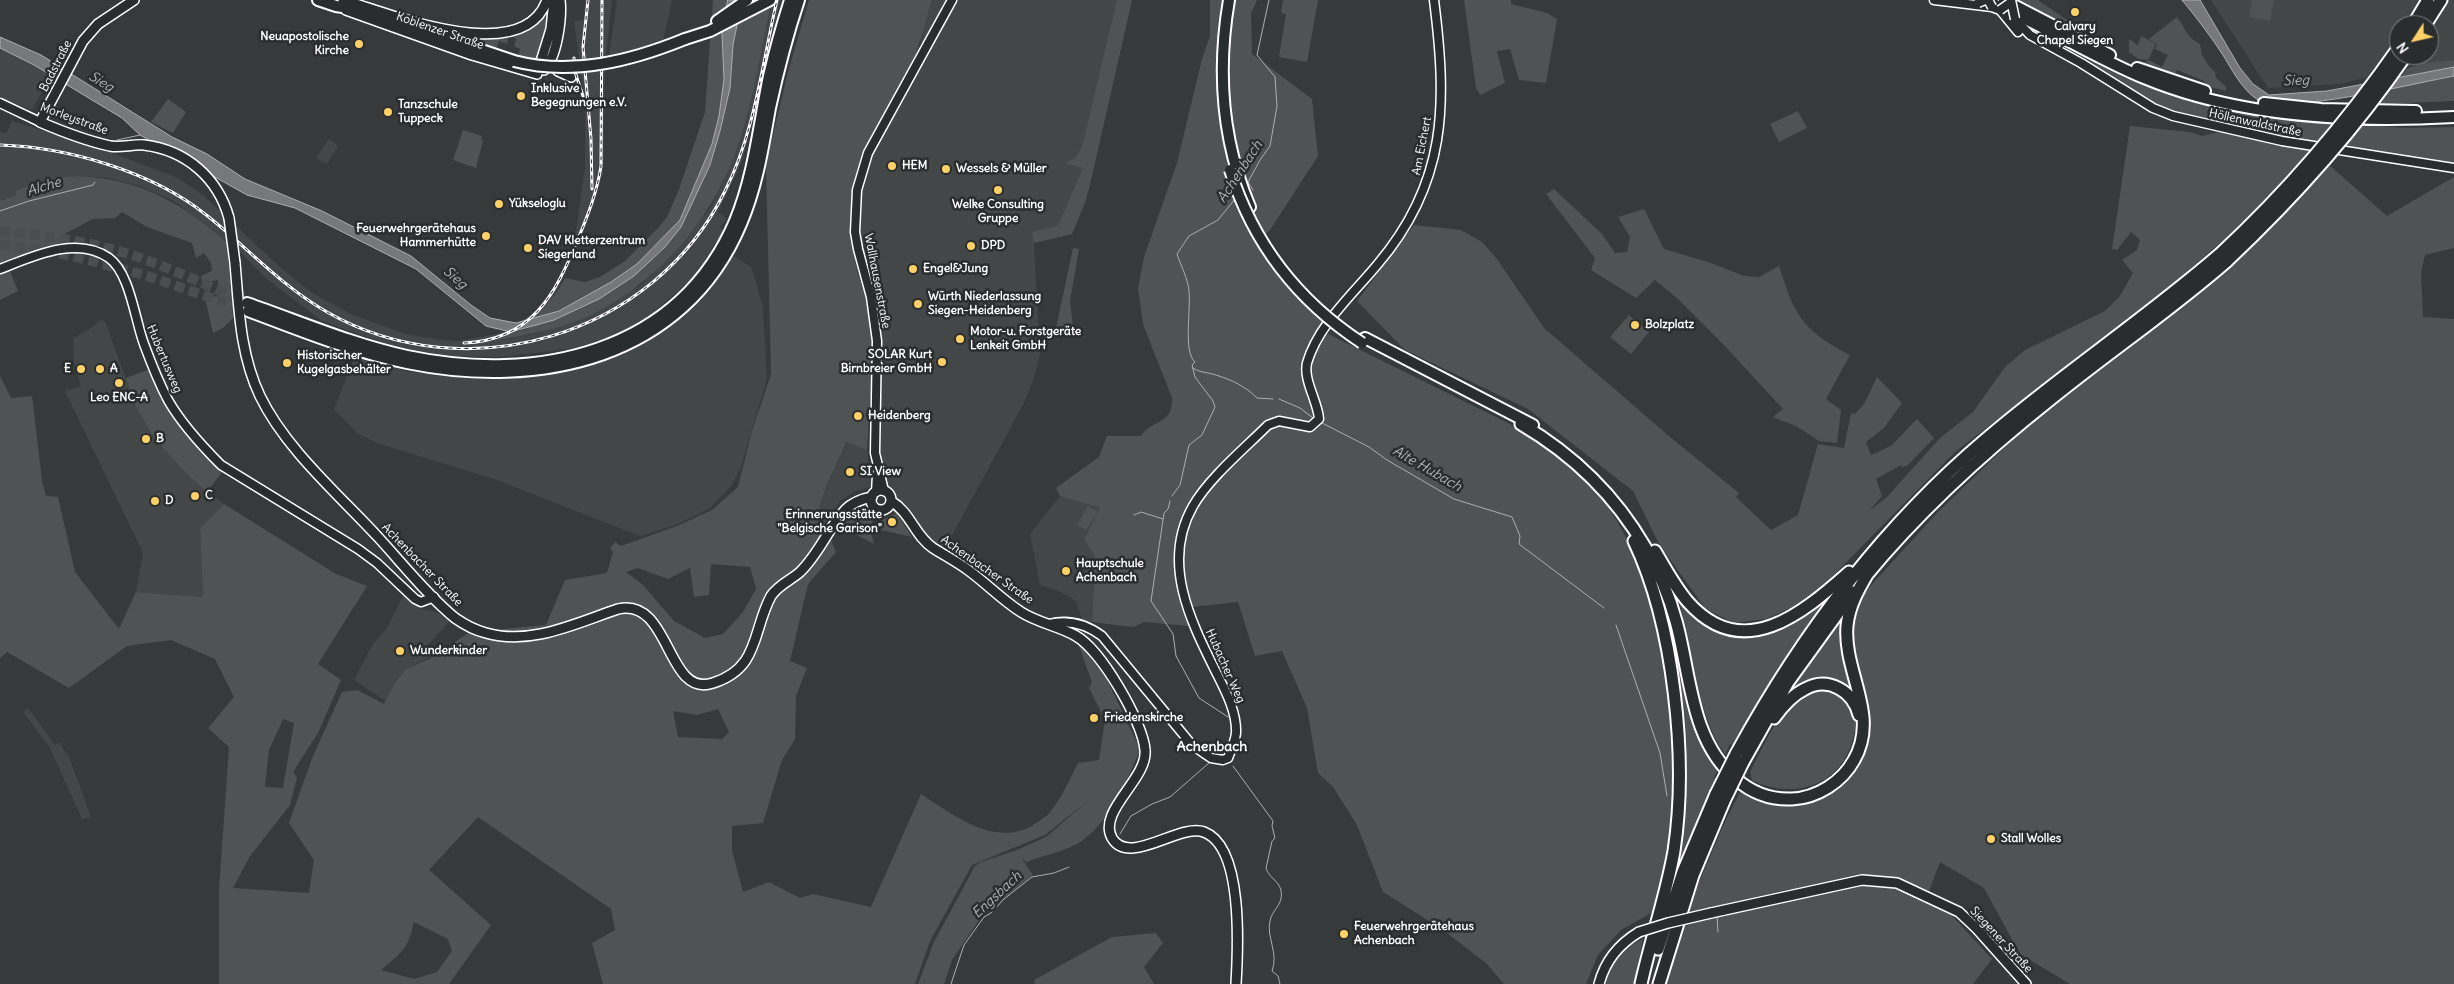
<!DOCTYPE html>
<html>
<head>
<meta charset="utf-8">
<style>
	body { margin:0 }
	#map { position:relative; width:2454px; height:984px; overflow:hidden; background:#373a3b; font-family:Delius,sans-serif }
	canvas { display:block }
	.north { position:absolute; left:2389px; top:15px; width:50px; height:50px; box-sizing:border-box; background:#2a2d2e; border:1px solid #7f8182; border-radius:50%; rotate:235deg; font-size:14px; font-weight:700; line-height:20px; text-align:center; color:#fff }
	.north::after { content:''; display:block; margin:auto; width:18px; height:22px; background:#ffd166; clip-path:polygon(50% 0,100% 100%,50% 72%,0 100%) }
</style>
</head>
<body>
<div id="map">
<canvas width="2454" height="984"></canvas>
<div class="north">N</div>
</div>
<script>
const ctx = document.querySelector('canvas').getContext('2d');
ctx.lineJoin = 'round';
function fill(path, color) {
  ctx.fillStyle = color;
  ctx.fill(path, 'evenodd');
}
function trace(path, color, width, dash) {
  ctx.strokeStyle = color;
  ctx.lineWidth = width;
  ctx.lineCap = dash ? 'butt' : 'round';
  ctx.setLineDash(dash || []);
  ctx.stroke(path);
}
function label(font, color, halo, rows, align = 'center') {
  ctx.font = font + ' Delius,sans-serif';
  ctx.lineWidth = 5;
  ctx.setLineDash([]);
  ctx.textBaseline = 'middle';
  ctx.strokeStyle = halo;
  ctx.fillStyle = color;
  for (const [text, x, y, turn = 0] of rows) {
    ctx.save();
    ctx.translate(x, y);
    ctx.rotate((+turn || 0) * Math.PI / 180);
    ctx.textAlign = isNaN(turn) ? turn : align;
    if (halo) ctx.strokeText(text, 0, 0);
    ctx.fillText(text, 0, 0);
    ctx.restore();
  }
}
fill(new Path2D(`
	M585,0H612L605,64L603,173L584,230L555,295L532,319L500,340L539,333L641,285L676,250L710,208L727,175L748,106L772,0H781L743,159L718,212L727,219L720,227L725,232L711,248L716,253L689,281L651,315L607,340L584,347L502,357L450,356L394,347L322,321L268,280L241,253L208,226L172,200L140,186L108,178L78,176L15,191L17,195L0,201V132L7,133L12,121L99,148L178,178L203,195L281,268L309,291L351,314L405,334L442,340L459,341L502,333L533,314L556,287L568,259L577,224L585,167V105L574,21L584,20Z
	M617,0H672L663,41L609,56Z
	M932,0H1132L1094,167L1086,200L1072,234L1034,243L1040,354L1034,378L1024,403L944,550L929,541L914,518L896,501L894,494L886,486L879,446L878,338L860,245L858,214L862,180L870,156L924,59L920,38Z
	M2211,0H2454V60L2423,63L2340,84L2268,88ZM2399,25H2429V55H2399Z
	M0,48L51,75L32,110L0,97Z
	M329,139L338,146L327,164L316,158Z
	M734,256L751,267L756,282L763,308L767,378L741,467L732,485L710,508L676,525L640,536L494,479L380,444L358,434L334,409L355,355L408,372L488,377L536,374L580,366L612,354L648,338L692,305L699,303Z
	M102,319L106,324L130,390L127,391L154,438L186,473L224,504L200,528L203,597L136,592L143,553L65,391L81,386L74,362L73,338L88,330Z
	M848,442L867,450L871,484L868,488L856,491L841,500L824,524L816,517L827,484Z
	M1060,496L1100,508L1084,539L1095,557L1092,622L1082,620L1076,601L1059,591L1040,585L1030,534Z
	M404,594L420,609L434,611L450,621L427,646L434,655L406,669L396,681L386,701L354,680L373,644L387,628Z
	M28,708L55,745L59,742L69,757L91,817L82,819L50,748L23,712Z`), '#444748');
fill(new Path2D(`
	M713,0H728L722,34L724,79L719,116L712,144L680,220L637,264L611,282L559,311L532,319L555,295L565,278L585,282L600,277L625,261L659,227L667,217L678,192L705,112Z
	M742,0H772C760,51 753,105 735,154C709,225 651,289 582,319C555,330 526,335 498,340L511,332L525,330L634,276L665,247L681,227L710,165L720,131L730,88L733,45Z
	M809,0H932L916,54L862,153L852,196L850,232L857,271L866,298L873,347L867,450L847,442L827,484L816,517L824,524L836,552L808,584L790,661L807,668L796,696L795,739L782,760L763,823L732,826V850L743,892L769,882L800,898L813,894L871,907L921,794C956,817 1000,851 1039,821C1043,818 1049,815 1051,811C1062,797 1070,779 1078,763L1099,760L1105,720L1089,688L1092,682L1078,643L1099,663L1140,749C1129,779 1106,828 1077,844C1062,852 1042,856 1026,862L1021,857L1033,875L981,917L952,960L944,984H918L934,942L975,866L981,862L1017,850L1046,837L1089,800L1045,835L972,865L930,941L915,984H603L592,943L615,930L611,909L478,817L429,870L491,925L449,984H219V889L229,747L208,728L234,697L215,659L171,640L127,646L69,688L7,652L0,658V376L11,398L32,396L42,481L46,496L58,497L75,572L119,629L136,592L203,597L200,528L224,504L336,574L367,586L318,664L341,680L318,733L293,772L297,777L290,805L250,856L233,888L309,893L314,860L289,823L313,756L342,692L357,690L384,704L396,681L406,669L429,659L470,632L546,625L565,580L607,573L613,552L610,548L615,542L621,546L677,526L712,510L738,487L752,431L771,374L766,165L788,72ZM711,564L750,567L756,589L743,612L723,634L705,638L674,621L643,585L626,572L638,568L668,579L690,568L694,597L709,595ZM718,709L729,732L722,739L678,737L673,711L697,715ZM283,719L294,723L283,788L265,787L269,750ZM414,922L448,939L452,951L437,972L414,979L381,970C403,951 407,951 414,922Z
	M1117,0H1132L1094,167L1086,200L1072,234L1034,243L1032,232L1058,226L1083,168L1065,163L1075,158L1082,147Z
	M1210,0H1257L1251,14L1252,54L1312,99L1318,156L1270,230L1256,243L1285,282L1324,321L1320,330L1508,423C1545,445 1580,470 1606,505C1666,586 1680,725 1671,823C1668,853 1661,883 1653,912L1621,930L1598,955L1586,984H1504L1487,964L1442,929L1383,892L1357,825L1333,787L1318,773L1307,708L1282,651L1255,656L1238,602L1191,607L1189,626L1144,622L1133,627L1092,622L1095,557L1084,539L1098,512L1086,530L1077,525L1088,506L1098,512L1100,508L1060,496L1056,488L1099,457L1107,436H1141C1153,418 1173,426 1172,398L1143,324L1138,288L1144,257L1177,163L1202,59L1210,36Z
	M1283,0H1318L1307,62L1279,57L1286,14L1281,13Z
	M1464,0H1511V4L1547,13L1557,19L1546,83L1519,80L1510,49L1497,51L1505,83L1480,95L1476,88Z
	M2020,0H2038L2074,25L2071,29Z
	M2252,0H2274L2270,21L2249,17Z
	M542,17L550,19L537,61L518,57L520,49L514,46L516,39L509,33L507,44L499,41L496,50L436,30L475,37Z
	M2177,17C2186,28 2185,36 2200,44L2202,55L2209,66L2215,72L2216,78L2226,87V91L2205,86L2204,81L2177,70L2173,77L2149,67L2144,63L2149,60L2162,67L2168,55L2155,49L2157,44L2149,39Z
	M2141,36L2156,44L2148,60L2138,59L2129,52V39L2138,45Z
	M2088,60L2127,79L2207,105L2310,120L2405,128L2454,127V164L2424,161L2214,124L2170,113L2130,90Z
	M2454,60V67L2401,77L2406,69L2423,63Z
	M2454,76V101L2380,104L2393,87Z
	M168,99L186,112L173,133L151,122Z
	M1798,111L1807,128L1779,142L1770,124Z
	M2130,126L2190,132L2202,136L2219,132L2310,148L2387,216L2454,177V248L2425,255L2421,272L2423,317L2454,319V984H2070L2020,954L1984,888L1940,862L1929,891L1992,959L1973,984H1665L1685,924L1791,900V889L1686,913L1723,826L1741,790L1791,804C1804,796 1852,771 1859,762C1887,728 1851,667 1852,628C1852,615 1858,603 1864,593L1937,513L2001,451L2056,402L2183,306L2251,247L2234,231L2172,284L1955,452L1810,599L1766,619L1733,623L1705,608L1659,544L1633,491L1528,409L1405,350L1357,301L1414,225L1461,230L1482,242L1497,259L1544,328L1670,437L1739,493L1736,497L1771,530L1798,515L1818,444L1844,448L1851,413L1855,414L1864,404L1877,377L1902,403L1884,428L1866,442L1871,455L1891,446L1917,419L1934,438L1908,465L1902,467L1901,465L1876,479L1882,496L1869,511L1887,497L1940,438L1973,412L2005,367L2025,350L2105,311L2120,296L2133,273L2122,260L2137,250L2140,240L2131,232L2117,250L2112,249Z
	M463,130L482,136L481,140L483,141L476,168L453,160Z
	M78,176C143,180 178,201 227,242L233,318L223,328L213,333L205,298L218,296V280L202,283L201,276L212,271L211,263L204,253L196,258L192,243L147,227L122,212L115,218L93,219L66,233L50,253L9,269L18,291L0,300V201L17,195L15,191L49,179Z
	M1554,189L1602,234L1615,253L1627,252L1630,237L1618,217L1644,209L1664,249L1708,262L1744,276L1759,277L1779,266C1795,316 1802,330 1850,355L1826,399L1841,410L1837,443L1819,441L1796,426L1773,417L1783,409L1722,343L1679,300L1655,280L1636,298L1591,270L1595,258L1546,194Z
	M1073,248L1079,249L1070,301L1073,327L1056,328Z
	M1629,315L1649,332L1631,354L1610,337Z
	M150,369L170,414L222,472L207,492L186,473L154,438L127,391L130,390L126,378Z
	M861,507L873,519L870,529L874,544L847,530L837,528L846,515Z
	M897,513L912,537L881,530L882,520Z
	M1646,555L1663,593L1718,768L1714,778L1717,779L1669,894L1680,750Z
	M1840,582L1776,673L1734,746L1730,744L1725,754C1695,714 1693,643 1677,595L1695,612L1754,632Z
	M1846,609L1857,698L1836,682L1790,692Z
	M1822,688L1840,693C1844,698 1851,705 1853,711C1857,721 1855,733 1852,742C1839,787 1791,800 1752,780L1750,772C1768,738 1781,700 1822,688Z
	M1156,933L1163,943L1144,967L1154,984H1035L1034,980L1112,937Z
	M1643,939L1634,984H1604C1610,958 1620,950 1643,939Z`), '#505354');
const water = new Path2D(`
	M728,0H742L733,45L730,88L720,131L710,165L681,227L665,247L634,276L599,299L554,320L511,332L486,326L416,269L295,208L247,195L140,135L122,118L34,65L0,48V37L41,55L172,137L207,154L245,179L322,211L411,256L471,305L490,318L516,323L559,311L611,282L637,264L680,220L712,144L719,116L724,79L722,34Z
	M2182,0H2200L2240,68L2253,84L2269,95L2327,91L2454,67V76C2420,82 2281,116 2258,100C2241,89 2232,69 2221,52C2209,34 2196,17 2182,0Z`);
fill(water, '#767879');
trace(water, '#adaeaf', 1);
trace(new Path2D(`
	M117,140L140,135
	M1248,182L1253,190
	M1247,184L1260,160L1270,146L1277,106L1275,77L1257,55L1269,0
	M0,211L29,201L93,185L95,182
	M1193,368C1200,373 1207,372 1216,375C1232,380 1245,386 1257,398L1273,399
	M1279,399L1300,408L1313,418
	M1322,423L1369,447L1387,460L1454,499L1512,517L1520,536L1519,544L1604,608
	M1172,496L1180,485L1189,445L1202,435L1215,407L1213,401L1195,377L1192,365L1195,362C1183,352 1191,309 1189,291C1188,279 1181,266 1177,254L1189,236L1218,220L1235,199
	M1170,501L1168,509L1164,513L1151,601L1173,634L1176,656L1199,698L1228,717
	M1134,515L1141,512L1163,519
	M1616,625L1660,753L1667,796
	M1233,766L1273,821L1272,826L1275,838L1272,841L1266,868C1269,878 1278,880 1281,890C1284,905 1272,909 1270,921C1266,937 1279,953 1272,971L1278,976L1280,984
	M1120,834L1131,816L1152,804L1170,797L1209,763
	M1717,916L1718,932
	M951,984L964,945L984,917L991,913L1004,899L1032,877L1054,873L1069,867`), '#adaeaf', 1);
trace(new Path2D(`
	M0,231C49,236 97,242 143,259C178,271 212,288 246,302
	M0,244L69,255L144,275L247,310`), '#4b4e4f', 10, [10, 5]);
const tertiary = new Path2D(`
	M1934,0L1992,7L2000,10L2018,32
	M2015,19L2030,35L2081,63L2153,108L2173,116L2282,141L2454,168
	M0,103L40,122
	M0,269C32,257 76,235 109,258C130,273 135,320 144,344C151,363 159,383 168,400C181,423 202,446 221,465L358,549L377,563L415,599L421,602L434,597
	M884,491L875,453L877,341L871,297L858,249L855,232L857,190L868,153L952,0
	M876,492L877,475
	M1049,624C1069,619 1086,624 1102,636L1192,745L1211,758L1223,760L1228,758C1231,750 1235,742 1236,733C1237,712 1225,690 1216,672C1190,620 1161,562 1193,506C1209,478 1245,448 1268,425L1279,421L1310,427L1319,419C1318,402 1303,380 1307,363C1318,325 1353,294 1377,265C1448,182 1447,103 1434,0`);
const secondary = new Path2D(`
	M134,0L98,24L83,41L40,122C61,131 87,141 110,146C121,148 133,144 144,145C186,150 218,178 229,218
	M343,0C388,13 523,69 547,0
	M346,10L472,55L537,74
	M553,65L558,71L571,77
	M544,70C557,57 562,18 560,0
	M538,71L551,29L554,0
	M235,263C239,309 240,354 260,396C285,448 338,494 377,536C402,563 427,595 455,618C465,625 474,630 486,633C531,646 576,623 618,609C671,597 666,699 713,683C760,668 752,631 771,596C778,585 791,580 800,572C819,554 829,527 845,510C853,502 861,499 872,497
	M871 500a10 10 0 1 1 20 0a10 10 0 1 1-20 0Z
	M891,501C911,513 914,535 933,548C944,555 957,562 968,570C986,583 1002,600 1021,612C1038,623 1059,626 1076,636C1101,650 1143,722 1145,750C1148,779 1097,811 1112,838C1129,867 1179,823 1204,832C1244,847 1238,950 1236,984
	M1711,913L1862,880L1897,883L1959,912L1977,929L2026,984
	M1599,984C1605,961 1619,944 1639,932`);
const primary = new Path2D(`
	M318,0L336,6L362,10`);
const trunk = new Path2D(`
	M1229,0C1217,70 1222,141 1250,207
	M1984,0C2039,22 2089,55 2144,78C2240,118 2352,123 2454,117
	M2004,0L2110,55
	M362,10L514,61
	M717,21L747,0
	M685,39L710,31L770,0
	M2137,68L2205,91
	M2264,103L2321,109L2416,111
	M247,303C299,321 352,344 407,356C536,383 678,354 735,221C754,175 759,124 769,76C775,50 782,25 790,0
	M248,311C299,330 352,352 407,363C539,390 684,360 741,224C757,187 763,147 770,108C778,71 787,36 799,0
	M1365,338L1533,425`);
const motorway = new Path2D(`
	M2413,25L2428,0
	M2425,25L2441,0
	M1521,424C1572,454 1615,495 1645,547C1658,570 1669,595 1676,621C1691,675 1690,740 1736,779C1752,793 1770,800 1792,799C1817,798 1842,782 1854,760C1880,715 1843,672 1847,626C1849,606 1858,590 1868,573
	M1634,541C1674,625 1688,759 1674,851C1666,896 1651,939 1641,984
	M1655,551C1665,568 1675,587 1688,602C1743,664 1803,613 1849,572
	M1865,577C1920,510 1983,453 2051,399C2109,352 2171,310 2227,261
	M1774,718C1782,707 1792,695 1805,689C1828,676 1853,691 1859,715
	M1736,754C1801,635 1882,527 1986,439C2062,374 2145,319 2220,254
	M1743,762L1788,682L1853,592
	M1658,949L1683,872L1716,794
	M1659,984L1693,875L1724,801`);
trace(tertiary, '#fff', 11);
trace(secondary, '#fff', 12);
trace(primary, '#fff', 14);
trace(trunk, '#fff', 14);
trace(motorway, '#fff', 15);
trace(tertiary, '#2a2d2e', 8);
trace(secondary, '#2a2d2e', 9);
trace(primary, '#2a2d2e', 10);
trace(trunk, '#2a2d2e', 10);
trace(motorway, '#2a2d2e', 11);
const rail = new Path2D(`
	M588,0L583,47L591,139L592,189
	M574,58L576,75L583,96
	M0,145C68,147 152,172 205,214C246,246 281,286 327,312C467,392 654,336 725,191C755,132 762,64 777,0
	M464,343C532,340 555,295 578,239C588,215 597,192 601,166L602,0`);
trace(rail, '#fff', 3);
trace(rail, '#2a2d2e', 1, [4]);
const tertiaryBridge = new Path2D(`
	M1988,0L1992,7
	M2011,0L2015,19
	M1978,3L1985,0
	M2000,10L2010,3`);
const secondaryBridge = new Path2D(`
	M229,218L235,263
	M1639,932L1668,923L1711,913`);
const trunkBridge = new Path2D(`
	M514,61C572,76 631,61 685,39
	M1230,170C1253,243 1298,301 1362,343`);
const motorwayBridge = new Path2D(`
	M2220,254C2288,191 2346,123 2399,47
	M2227,261C2294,198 2354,131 2406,55
	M1716,794L1736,754
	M1724,801L1743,762`);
trace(tertiaryBridge, '#fff', 11, []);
trace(secondaryBridge, '#fff', 12, []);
trace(trunkBridge, '#fff', 14, []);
trace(motorwayBridge, '#fff', 15, []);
trace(tertiaryBridge, '#2a2d2e', 8);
trace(secondaryBridge, '#2a2d2e', 9);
trace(trunkBridge, '#2a2d2e', 10);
trace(motorwayBridge, '#2a2d2e', 11);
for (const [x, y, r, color] of [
	[2075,12,5,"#ffd166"],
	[359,44,5,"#ffd166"],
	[521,96,5,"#ffd166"],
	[388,112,5,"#ffd166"],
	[892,166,5,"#ffd166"],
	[946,169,5,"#ffd166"],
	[998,190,5,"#ffd166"],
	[499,204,5,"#ffd166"],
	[486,236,5,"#ffd166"],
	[971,246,5,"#ffd166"],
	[528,248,5,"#ffd166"],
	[913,269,5,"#ffd166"],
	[918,304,5,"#ffd166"],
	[1635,325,5,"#ffd166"],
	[960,339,5,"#ffd166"],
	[942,362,5,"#ffd166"],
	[287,363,5,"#ffd166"],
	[81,369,5,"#ffd166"],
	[100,369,5,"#ffd166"],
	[119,383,5,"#ffd166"],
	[858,416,5,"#ffd166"],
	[146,439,5,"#ffd166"],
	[850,472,5,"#ffd166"],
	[195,496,5,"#ffd166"],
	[155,501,5,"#ffd166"],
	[892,522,5,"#ffd166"],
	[1066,571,5,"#ffd166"],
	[400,651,5,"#ffd166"],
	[1094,718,5,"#ffd166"],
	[1991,839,5,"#ffd166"],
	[1344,934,5,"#ffd166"]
]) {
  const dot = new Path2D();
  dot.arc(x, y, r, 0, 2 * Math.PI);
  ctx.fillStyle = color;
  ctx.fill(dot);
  trace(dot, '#2a2d2e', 2);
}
label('bold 12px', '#fff', '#2a2d2e', [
	["Calvary",2075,27,"center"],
	["Chapel Siegen",2075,41,"center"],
	["Neuapostolische",349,37,"right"],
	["Kirche",349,51,"right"],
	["Inklusive",531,89],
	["Begegnungen e.V.",531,103],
	["Tanzschule",398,105],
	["Tuppeck",398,119],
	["HEM",902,166],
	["Wessels & Müller",956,169],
	["Yükseloglu",509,204],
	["Welke Consulting",998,205,"center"],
	["Gruppe",998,219,"center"],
	["Feuerwehrgerätehaus",476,229,"right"],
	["Hammerhütte",476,243,"right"],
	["DAV Kletterzentrum",538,241],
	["Siegerland",538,255],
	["DPD",981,246],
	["Engel&Jung",923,269],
	["Würth Niederlassung",928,297],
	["Siegen-Heidenberg",928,311],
	["Bolzplatz",1645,325],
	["Motor-u. Forstgeräte",970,332],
	["Lenkeit GmbH",970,346],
	["SOLAR Kurt",932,355,"right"],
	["Birnbreier GmbH",932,369,"right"],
	["Historischer",297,356],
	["Kugelgasbehälter",297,370],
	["E",71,369,"right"],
	["A",110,369],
	["Leo ENC-A",119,398,"center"],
	["Heidenberg",868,416],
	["B",156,439],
	["SI View",860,472],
	["C",205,496],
	["D",165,501],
	["Erinnerungsstätte",882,515,"right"],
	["\"Belgische Garison\"",882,529,"right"],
	["Hauptschule",1076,564],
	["Achenbach",1076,578],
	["Wunderkinder",410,651],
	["Friedenskirche",1104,718],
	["Stall Wolles",2001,839],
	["Feuerwehrgerätehaus",1354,927],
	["Achenbach",1354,941]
], 'left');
label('12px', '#fff', '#2a2d2e', [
	["Koblenzer Straße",440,31,19],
	["Badstraße",56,66,-63],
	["Morleystraße",74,119,20],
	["Höllenwaldstraße",2255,123,12],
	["Am Eichert",1422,146,-79],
	["Wallhausenstraße",877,281,79],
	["Hubertusweg",164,359,67],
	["Achenbacher Straße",422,565,46],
	["Achenbacher Straße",987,570,35],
	["Hubacher Weg",1225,666,66],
	["Siegener Straße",2001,940,47]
]);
label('italic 14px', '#b4b5b5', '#2a2d2e', [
	["Sieg",2296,81,-2],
	["Sieg",101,82,31],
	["Achenbach",1240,172,-57],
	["Alche",44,187,-17],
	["Sieg",455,278,41],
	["Alte Hubach",1427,469,30],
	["Engsbach",997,895,-43]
]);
label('bold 14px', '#fff', '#2a2d2e', [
	["Achenbach",1212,747]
]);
</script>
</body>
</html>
